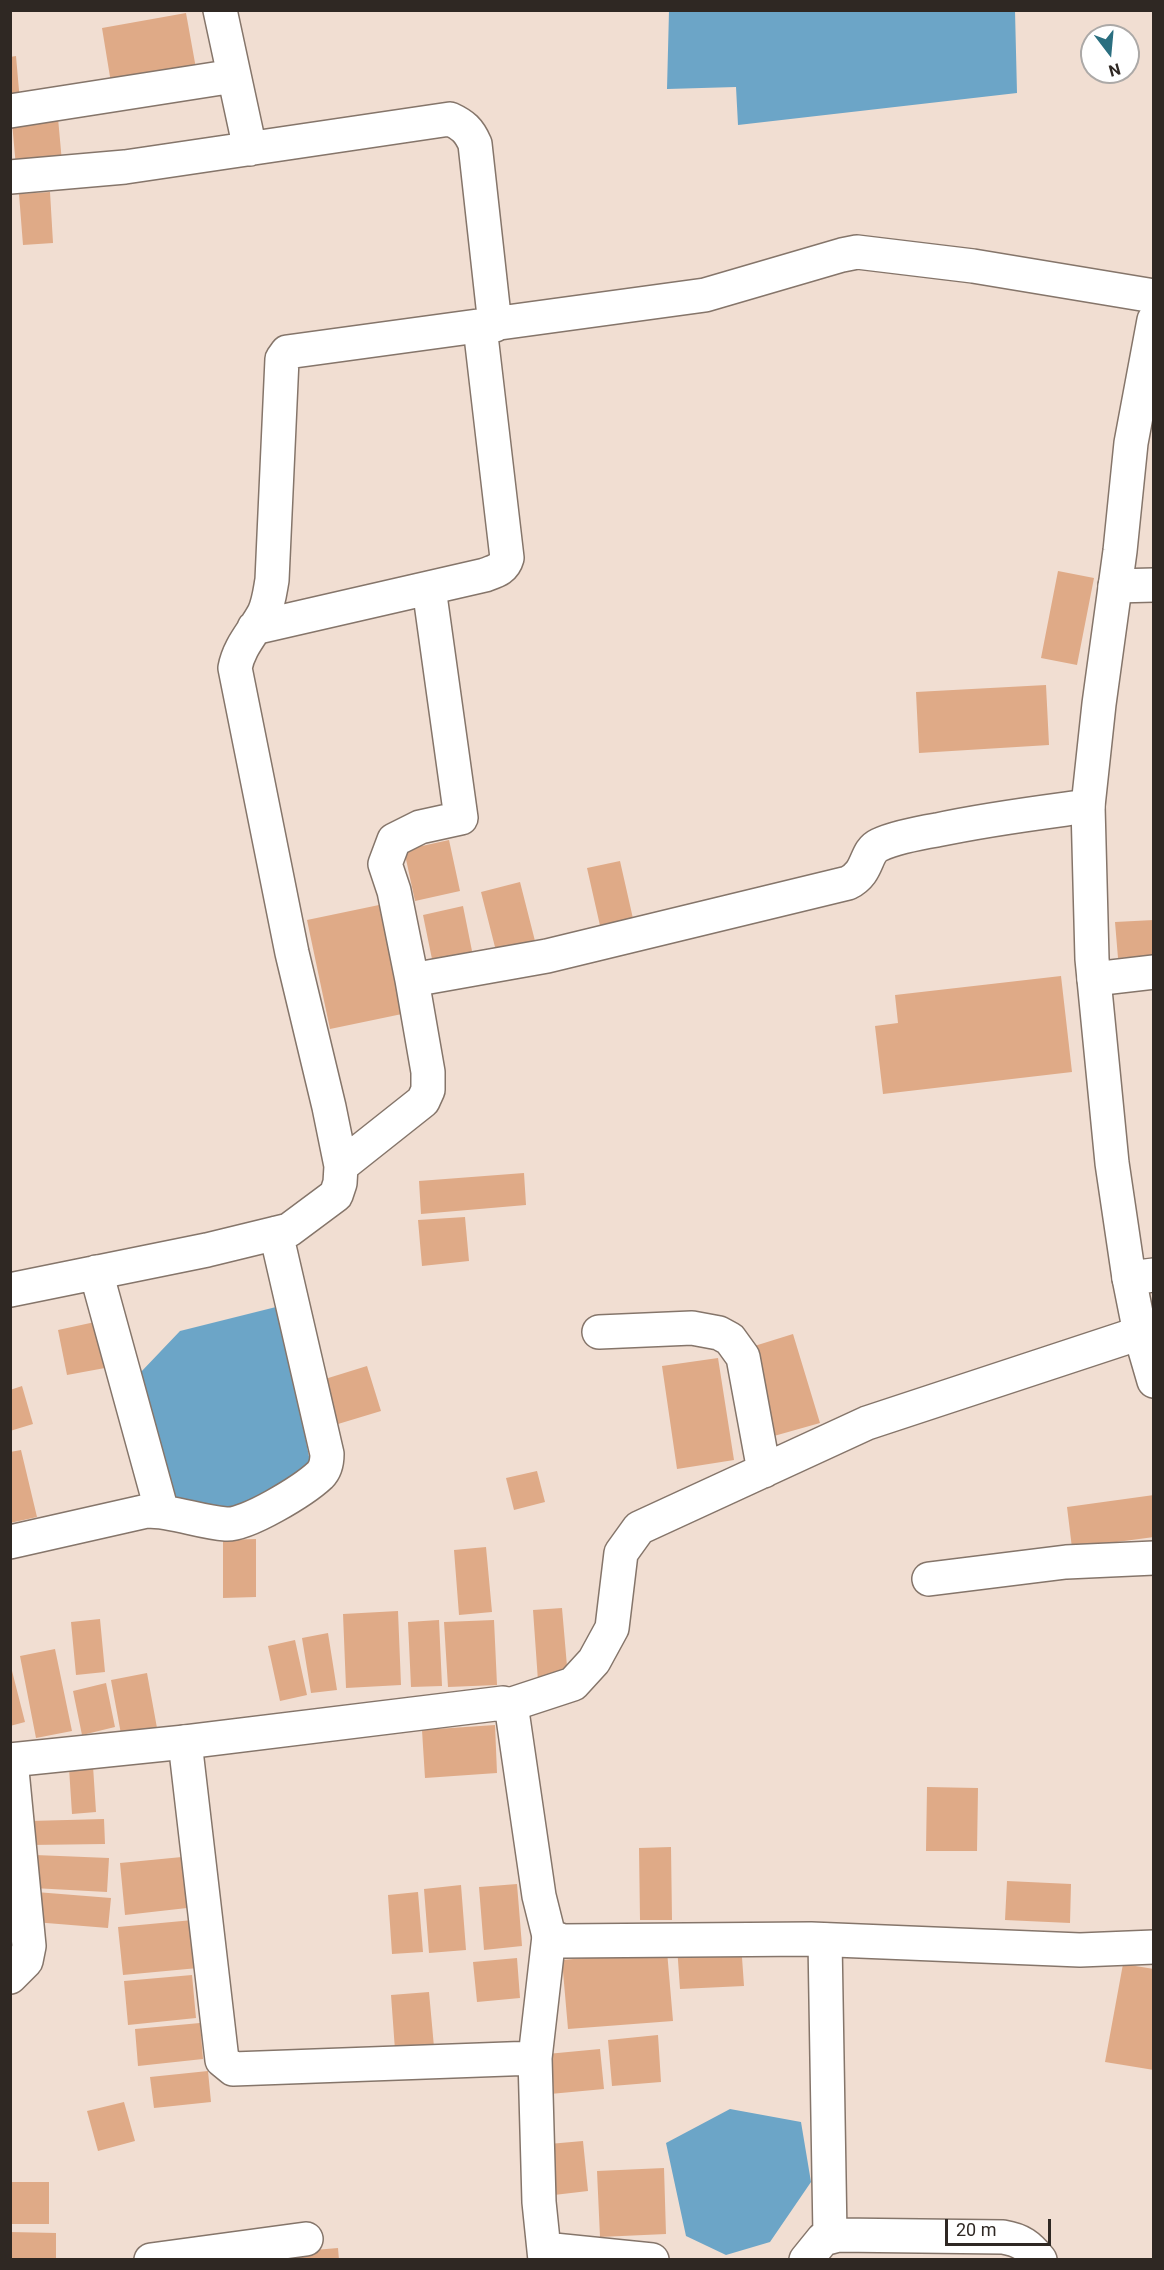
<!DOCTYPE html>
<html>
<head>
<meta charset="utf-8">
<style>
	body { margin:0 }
	#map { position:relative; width:1164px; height:2270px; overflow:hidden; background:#f1ded2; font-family:Roboto,sans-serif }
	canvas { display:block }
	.frame { position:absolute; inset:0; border:12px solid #2f2823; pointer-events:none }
	.north { position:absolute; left:1080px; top:24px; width:60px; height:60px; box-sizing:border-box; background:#fff; border:2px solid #aca9a7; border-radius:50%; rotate:164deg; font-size:16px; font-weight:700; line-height:24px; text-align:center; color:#2f2823 }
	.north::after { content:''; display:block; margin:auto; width:21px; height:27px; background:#2b6f80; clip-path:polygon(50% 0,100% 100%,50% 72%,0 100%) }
	.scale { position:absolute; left:945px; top:2219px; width:106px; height:27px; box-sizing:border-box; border:3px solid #2f2823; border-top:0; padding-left:8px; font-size:18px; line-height:21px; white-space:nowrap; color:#2f2823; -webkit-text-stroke:4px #fff; paint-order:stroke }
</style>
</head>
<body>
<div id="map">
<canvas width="1164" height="2270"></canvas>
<div class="frame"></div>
<div class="north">N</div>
<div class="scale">20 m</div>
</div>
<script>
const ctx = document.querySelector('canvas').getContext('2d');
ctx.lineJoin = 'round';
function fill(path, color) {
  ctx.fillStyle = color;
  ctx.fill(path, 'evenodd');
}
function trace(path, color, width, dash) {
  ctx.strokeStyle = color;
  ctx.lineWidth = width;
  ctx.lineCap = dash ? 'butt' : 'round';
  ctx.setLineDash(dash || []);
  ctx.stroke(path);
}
fill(new Path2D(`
	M669,11H1015L1017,93L738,125L736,87L667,89Z
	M280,1306L311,1467L245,1512L175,1499L140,1373L180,1331Z
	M730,2109L801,2122L811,2182L770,2242L726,2255L686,2236L666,2143Z`), '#6ca5c7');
fill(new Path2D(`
	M186,13L197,74L112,89L102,28Z
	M16,56L20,102H10V57Z
	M57,107L62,162L16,167L11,111Z
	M50,192L53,243L23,245L19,194Z
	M1058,571L1094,578L1077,665L1041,658Z
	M1046,685L1049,745L919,753L916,692Z
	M449,840L460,891L415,901L404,850Z
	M620,861L634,923L601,930L587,868Z
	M520,882L535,941L496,951L481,892Z
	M379,905L402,1014L330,1029L307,920Z
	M463,906L473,956L433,964L423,915Z
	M1154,920V956L1118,958L1115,922Z
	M1061,976L1072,1072L883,1094L875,1026L898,1023L895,995Z
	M524,1173L526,1205L421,1214L419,1181Z
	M465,1217L469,1261L422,1266L418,1220Z
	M95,1322L105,1368L67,1375L58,1330Z
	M793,1334L820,1423L774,1436L748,1348Z
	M718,1358L734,1460L677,1469L662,1366Z
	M367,1366L381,1411L338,1424L325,1379Z
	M22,1386L33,1424L10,1431V1390Z
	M21,1450L37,1517L10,1523V1452Z
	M537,1471L545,1502L514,1510L506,1478Z
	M1154,1495V1537L1072,1548L1067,1507Z
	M256,1539V1597L223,1598V1540Z
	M486,1547L492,1612L459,1615L454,1550Z
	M562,1608L568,1678L538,1681L533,1610Z
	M398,1611L401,1685L346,1688L343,1614Z
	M100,1619L105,1672L76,1675L71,1622Z
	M439,1620L442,1686L411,1687L408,1622Z
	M494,1620L497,1685L448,1687L444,1622Z
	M328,1633L337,1690L311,1693L302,1638Z
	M295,1640L307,1695L280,1701L268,1646Z
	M55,1649L72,1731L36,1738L20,1656Z
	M10,1663L25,1722L10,1726Z
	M147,1673L157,1728L121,1734L111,1680Z
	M106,1683L115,1727L82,1735L73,1691Z
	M495,1725L497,1773L425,1778L422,1730Z
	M93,1766L96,1812L72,1814L69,1768Z
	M927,1787L978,1788L977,1851H926Z
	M104,1819L105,1844L30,1845V1821Z
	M671,1847L672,1920H640L639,1848Z
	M35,1855L109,1858L107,1892L33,1888Z
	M182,1857L187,1908L125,1915L120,1863Z
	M1007,1881L1071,1884L1070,1923L1005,1920Z
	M517,1884L522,1946L484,1950L479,1887Z
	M461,1885L466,1950L429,1953L424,1889Z
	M36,1892L111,1898L108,1928L34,1922Z
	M418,1892L423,1952L392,1954L388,1895Z
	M193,1920L198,1968L123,1975L118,1927Z
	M741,1943L744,1986L680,1989L677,1946Z
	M667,1951L673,2021L568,2029L562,1960Z
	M517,1958L520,1998L477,2002L473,1962Z
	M1123,1964L1154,1969V2070L1105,2062Z
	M192,1975L196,2018L128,2025L124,1981Z
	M429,1992L434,2047L395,2050L391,1995Z
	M200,2023L203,2059L138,2066L135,2029Z
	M658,2035L661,2082L612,2086L608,2040Z
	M600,2049L604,2089L550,2094L547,2054Z
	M208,2071L211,2102L154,2108L150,2077Z
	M124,2102L135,2141L98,2151L87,2111Z
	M583,2141L588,2191L554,2195L549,2144Z
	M664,2168L666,2234L600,2237L597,2171Z
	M10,2182H49V2224H10Z
	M10,2232L56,2233V2260H10Z
	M338,2248L339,2260H268L267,2254Z`), '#dfaa87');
const street = new Path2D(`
	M220,10L250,149
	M10,111L234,76
	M10,177L125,167L450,119C463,125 469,130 475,144L495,325
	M1115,586L1154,585
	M254,628L485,575C496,571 504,569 507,558L480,327
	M1094,979L1154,972
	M412,980L547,956L848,883C870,872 864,852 879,845C896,837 919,833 937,830C987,819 1037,813 1088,806
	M341,1166L423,1101L428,1090V1072L412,980L394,891L385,864L394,840L420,827L461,818L429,588
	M96,1272L162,1512
	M1129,1278L1154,1275
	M10,1290L207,1250L289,1230L336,1195L340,1183L341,1166L329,1107L292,953L235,668C239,646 254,632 264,613C269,602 270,591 272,580L282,359L287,352L705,295L842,255L857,252L973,266L1154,296
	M599,1332L692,1328L719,1333L730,1339L743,1357L764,1471
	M10,1542L147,1511C174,1511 199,1522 226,1524C246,1526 304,1490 320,1475C326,1469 327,1462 327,1454L276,1233
	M929,1579L1066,1562L1154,1558
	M509,1705L573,1684L594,1661L612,1628L621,1553L639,1528L867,1423L1140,1333
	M185,1742L222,2060L233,2069L535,2058
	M825,1940L830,2236
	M10,1977L26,1961L29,1946L11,1760
	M544,2249L652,2260
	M151,2260L306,2239
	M545,2260L539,2202L535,2058L549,1936
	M806,2260L823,2239L838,2235L1003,2237C1021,2240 1029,2246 1040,2260`);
const secondary = new Path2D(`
	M1154,320L1131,443L1120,551L1099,704L1088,806L1092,959L1112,1163L1129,1278L1140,1333L1154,1381
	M10,1760L185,1742L503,1703L509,1705L512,1711L539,1896L549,1936L563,1941L811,1939L1080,1950L1154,1947`);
trace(street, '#85756a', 36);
trace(secondary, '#85756a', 36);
trace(street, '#fff', 33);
trace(secondary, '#fff', 33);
</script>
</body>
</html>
